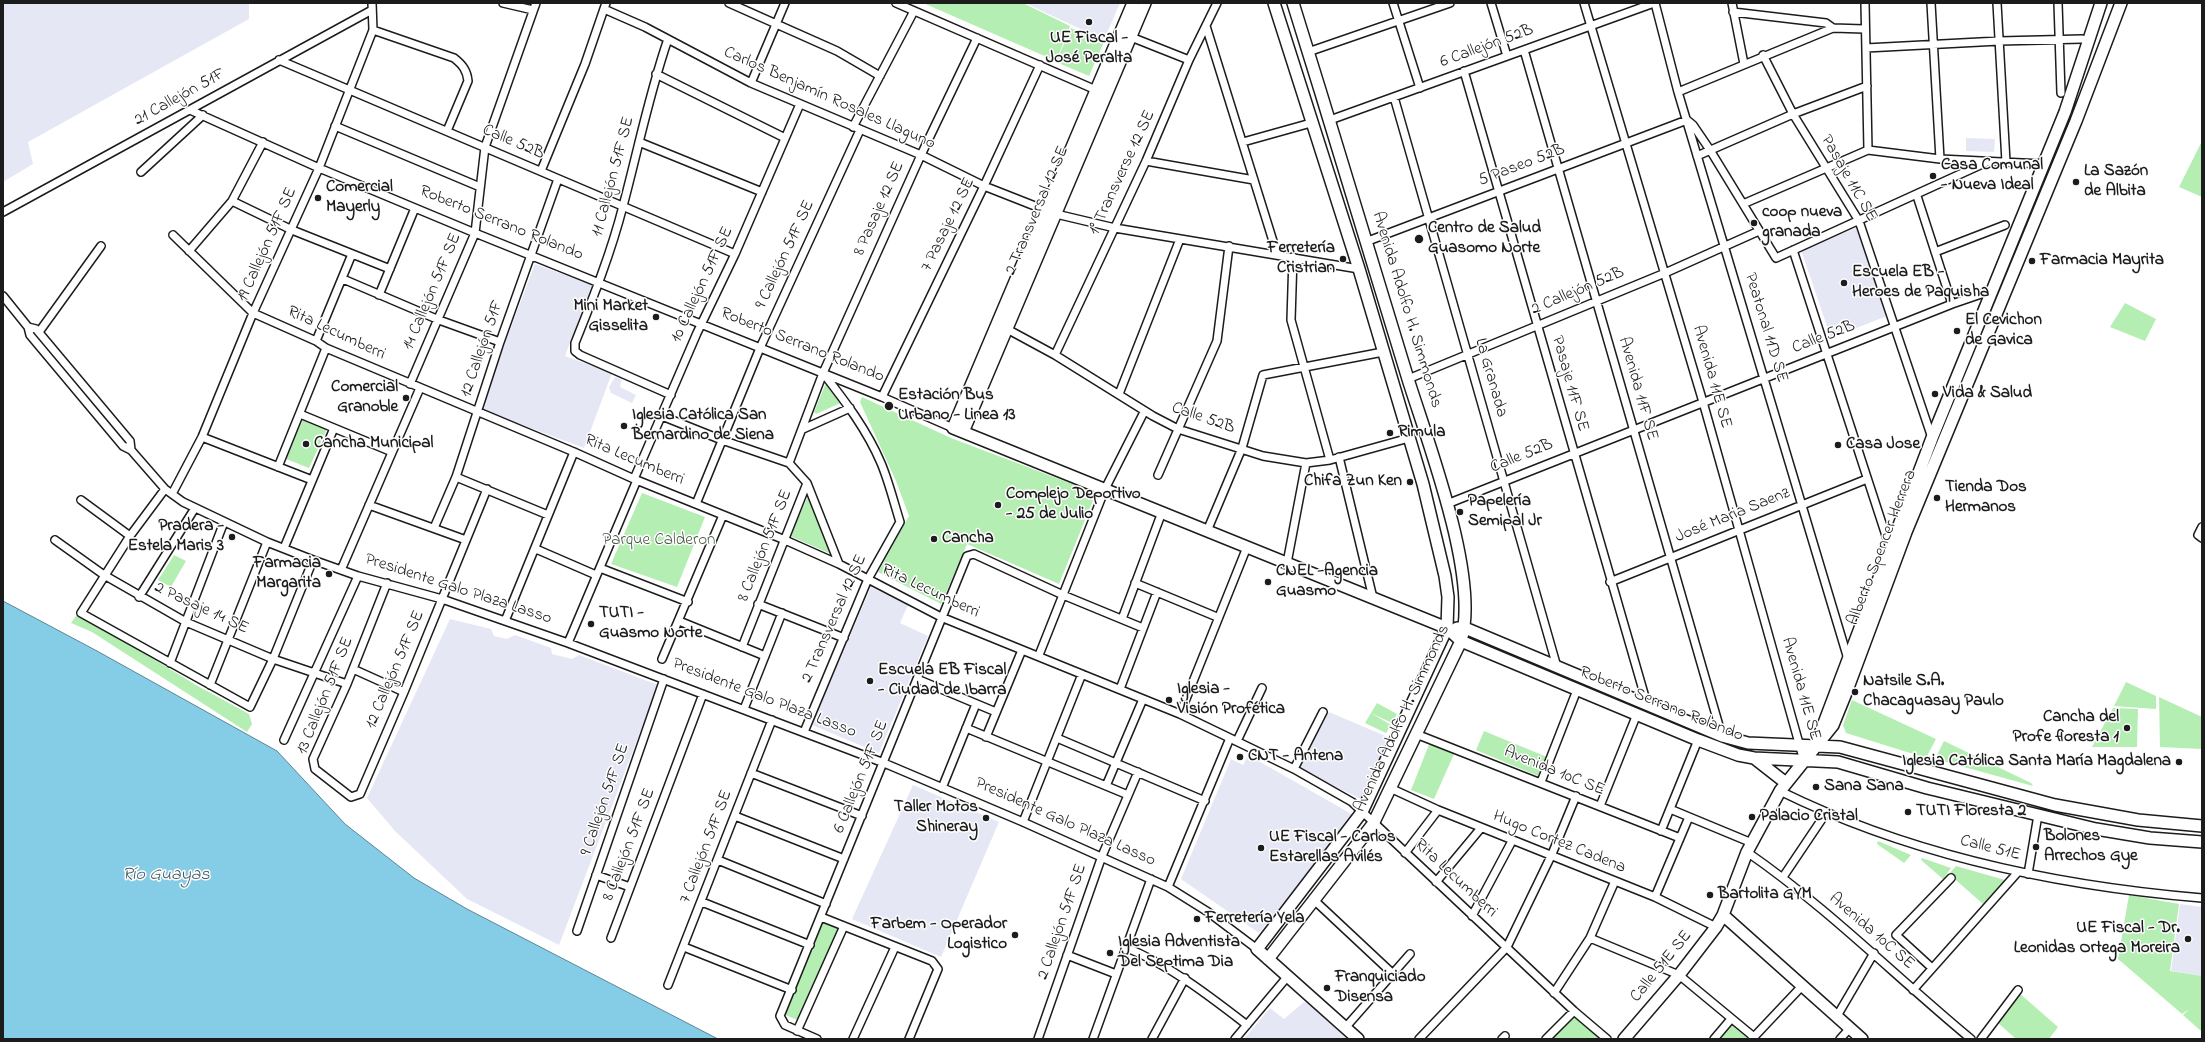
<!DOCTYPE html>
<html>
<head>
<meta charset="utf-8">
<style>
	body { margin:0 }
	#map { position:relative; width:2205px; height:1042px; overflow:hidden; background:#fff; font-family:"Indie Flower",sans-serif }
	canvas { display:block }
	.frame { position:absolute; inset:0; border:4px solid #1c1c1c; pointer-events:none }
</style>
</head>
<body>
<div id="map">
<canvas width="2205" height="1042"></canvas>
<div class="frame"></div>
</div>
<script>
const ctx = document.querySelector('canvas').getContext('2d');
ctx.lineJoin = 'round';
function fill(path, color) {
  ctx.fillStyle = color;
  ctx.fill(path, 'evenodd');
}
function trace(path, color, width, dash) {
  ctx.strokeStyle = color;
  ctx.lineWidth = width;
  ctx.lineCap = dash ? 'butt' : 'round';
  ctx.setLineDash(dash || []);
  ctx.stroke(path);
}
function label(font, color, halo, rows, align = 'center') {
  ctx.font = font + ' "Indie Flower",sans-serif';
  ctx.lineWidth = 3;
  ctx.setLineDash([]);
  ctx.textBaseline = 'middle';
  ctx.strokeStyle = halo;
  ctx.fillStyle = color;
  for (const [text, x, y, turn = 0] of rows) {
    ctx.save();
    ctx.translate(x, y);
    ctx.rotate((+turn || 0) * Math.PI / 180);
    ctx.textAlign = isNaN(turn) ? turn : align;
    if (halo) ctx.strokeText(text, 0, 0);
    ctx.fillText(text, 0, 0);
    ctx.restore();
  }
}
fill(new Path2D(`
	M3,3H249V19L28,142L33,164L3,182Z
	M1025,3H1120L1104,40Z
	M1966,138L1995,139L1994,152L1966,151Z
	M1856,228L1887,316L1831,338L1801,250Z
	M535,264L592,285L565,356L612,373L584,448L480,409Z
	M615,377L622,379L620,387L636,395L632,403L611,393L609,387Z
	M871,587L908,605L900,623L928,636L879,753L812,725Z
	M450,619L491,629L494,636L507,639L515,635L551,648L552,654L572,659L579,655L658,685L559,945L467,899L395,831L367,798Z
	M1329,712L1390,738L1361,799L1299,769Z
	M1248,755L1355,816L1259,933L1181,879L1231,759L1243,765Z
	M913,785L999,822L941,957L852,919Z
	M2180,904L2202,907V976L2171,971Z
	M1304,1002L1309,1003L1347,1039H1244L1270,1008L1284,1019Z`), '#e6e7f5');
fill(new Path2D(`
	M923,3H1023L1070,26L1056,61Z
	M1071,28L1104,42L1089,76L1056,62Z
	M2202,141V197L2179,187Z
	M2125,303L2156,319L2145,341L2110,327Z
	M826,383L843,402L816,414L814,412Z
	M862,397L951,438L1096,493L1059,584L967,544L941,604L878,572L909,516L896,481L860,402Z
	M303,419L327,429L309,468L286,459Z
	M642,493L705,517L677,587L611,564Z
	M809,494L831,554L790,536Z
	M174,555L186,561L171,587L158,580Z
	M78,613L196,685L249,714L252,724L247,732L92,632L71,623Z
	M2126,682L2156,696V709L2114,706Z
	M2159,697L2202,717V749L2160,747Z
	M1852,700L1936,739L1926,758L1846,733L1843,725Z
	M1377,703L1397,714L1392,723L1371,713Z
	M2113,708L2138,709L2137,747H2092Z
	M1371,713L1391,725L1386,733L1365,723Z
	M1484,731L1547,757L1538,776L1476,750Z
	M1944,741L2031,783L2033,786L1935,759Z
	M1430,742L1455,752L1434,799L1411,790Z
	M1878,841L1911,855L1904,863L1877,844Z
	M1922,858L1951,868L1943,879L1921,860Z
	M1956,866L2005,880L1983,904L1949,874Z
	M2129,895L2179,904L2170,971L2202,976V1032L2183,1015L2189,1009L2182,1014L2118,959Z
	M821,922L841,929L800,1021L783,1014Z
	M2018,992L2058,1027L2049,1039H2016L1997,1022Z
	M1573,1015L1600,1039H1549Z
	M1731,1019L1752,1039H1714Z`), '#b5eeb2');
const water = new Path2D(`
	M3,601L97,651L277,751L345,824L414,878L467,909L718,1039H3Z`);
fill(water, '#85cde6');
trace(water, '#5b8695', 1);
const street = new Path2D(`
	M503,3L533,10
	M729,3L837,51L880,76
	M896,3L1096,90
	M1393,3L1420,88
	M1491,3L1507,56
	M1584,3L1703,402L1804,761
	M1655,3L1678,92L1848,659
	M1732,3L1744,64
	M1865,3L1868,150
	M1931,3L1940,159
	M1997,3L2006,162
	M2058,3L2061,93
	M604,9L645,27L751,83L921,155L984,186L1045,210
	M1733,12L1826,23L1833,28L1864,29
	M1206,26L1277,254
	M373,30L454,58C463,65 467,71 468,81L447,131
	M1131,37L1189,60
	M668,39C649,94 638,150 623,206C611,253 593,298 575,343V351L580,355L671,395
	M1866,48L1999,41L2082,39
	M1524,50L1722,736
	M1308,52L1450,3
	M1763,55L1793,114L1859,221L1932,438
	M279,60L735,254
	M1464,71L1647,704
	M656,74L785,138
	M751,83L785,3
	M1678,92L1833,28
	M1394,97L1557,667
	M190,110L319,168L475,233L882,397L953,428
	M1330,120L1654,3
	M335,126L480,187
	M853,127L914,11
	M639,142L762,192
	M1243,142L1311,123
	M1697,156L1793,114L1867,86
	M1146,161L1254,180
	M541,171L585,64L606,3
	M141,172L203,115
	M1917,196L1952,304
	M232,201L292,230L390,269
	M1743,204L1868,150L1940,159L2043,164
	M3,212L372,10
	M1056,214L1115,228L1359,269
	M173,235L253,313L316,341L326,348L574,452L634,479L785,540L839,564L941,617L1180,714L1294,769L1352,802L1574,1011L1607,1039
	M1368,241L1687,120L1693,125L1710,150L1776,258L1989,161
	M1793,250L1890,548
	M189,251L232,201L263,142
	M1935,252L2005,225
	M1293,257L1291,320L1330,460
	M343,279L439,320L500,342
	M379,295L415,208
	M3,296L28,327L30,335L123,446L131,450L165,489L183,502L267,542L313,560L358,576L442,599L568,643L884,763L1023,822L1168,887L1208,912L1257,949
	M28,327L36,329L130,441L131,450
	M1007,329L1055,355L1153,416L1178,429L1263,456L1306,463L1330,460L1409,438
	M39,332L101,246
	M316,341L352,254
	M1055,355L1146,161L1189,60L1217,3
	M1408,379L1665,273L1759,231
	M410,384L475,233L485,147L536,3
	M1119,394L1180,239
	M882,397L984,186L1040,65
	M300,414L392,452
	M662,416L722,440L789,463
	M803,429L850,408
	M202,437L312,480
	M1339,457L1373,598
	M278,467L326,348
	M1158,475L1217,341L1229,246
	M456,477L548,515
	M634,479L697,333L735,254L800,104
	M807,483L839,564
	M165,489L130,536L81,613L250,707L273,659L313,560
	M172,494L202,437L253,313L319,168L373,30L372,3
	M81,500L130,536
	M696,504L760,348L860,130
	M1447,504L1952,304L1990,291
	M369,505L466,540
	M2202,527L2198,535L2202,538
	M434,528L456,477L500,342L558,179
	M1207,531L1242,448L1263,375L1383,352
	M55,540L104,575L186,622L273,659L347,684
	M284,548L334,428
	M536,549L596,575
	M1287,563L1306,463
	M600,568L688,602
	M341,570L420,388
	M1610,582L1867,479
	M387,583L347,684L313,759L315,769L351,797L360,794L404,692L487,489
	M1135,583L1217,617
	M139,597L195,508
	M758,604L844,638
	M1122,619L1162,512
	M505,621L574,452
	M679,621L765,656
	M568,643L637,480
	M742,647L807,483L789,463L823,373L921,155L977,38
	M1039,655L1105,489L1144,412
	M662,659L723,515
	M170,663L224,522
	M353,669L404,692
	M917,679L996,712
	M210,685L267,542
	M1120,689L1157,592
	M744,709L782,613
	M1180,714L1247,547
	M966,728L1128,795
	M804,732L868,579L900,522C894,503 889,482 881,463C867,430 845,401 823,373
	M1416,734L1680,838
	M986,737L1022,650
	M1057,738L1205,801
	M284,740L358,576
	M1237,741L1262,688
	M1294,769L1323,712
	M751,773L862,816
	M1541,782L1577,690
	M1106,786L1143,699
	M942,788L976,704
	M1390,788L1438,810L1655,897L1716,927
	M1780,791C1910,855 2058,886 2202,898
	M1600,806L1637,714
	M1670,809L1752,843
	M735,816L844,859
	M1023,822L1082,674
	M1661,831L1698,740
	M1747,852C1828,908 1896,977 1971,1039
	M1405,853L1438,810
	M718,860L826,904
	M2028,874L2038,815
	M596,875L630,887
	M1783,877L1826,813
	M1436,882L1481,828
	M1168,887L1230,738
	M1655,897L1689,817
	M1314,900L1392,973
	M702,902L810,945
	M1472,916L1512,841
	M821,917L932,961L938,969L909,1039
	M577,931L664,679
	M611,938L703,694
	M1590,938L1679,975L1754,1037
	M684,947L792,990
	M1125,947C1171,966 1208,995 1247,1025
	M1067,955L1116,974
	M1932,968L1896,935L1951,878
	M668,985L772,720
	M1913,990L2018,872
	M1554,993L1590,938L1615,881
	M1837,1016L1874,953
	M1345,1028L1410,954
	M797,1031L844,926
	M817,1039L785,1025L780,1016L967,556L974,554L1063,595L1143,628
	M853,1039L895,947
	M1038,1039L1102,856L1138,772
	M1093,1039L1151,879
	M1152,1039L1185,978
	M1235,1039L1288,976
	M1419,1039L1507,947L1552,854L1576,796
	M1502,1039L1505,1036
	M1546,1039L1574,1011
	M1714,1039L1731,1019
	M1752,1039L1803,985
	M1840,1039L1850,1028
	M1981,1039L2018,990`);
const secondary = new Path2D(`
	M1133,3L953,428L1447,628L1461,641L1698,740L1738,755L1754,758L1838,762L1927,788L2096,829L2150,838L2202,842
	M1274,3L1359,269L1423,484L1445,576L1448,597L1447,628L1362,812L1257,949L1358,1039
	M963,432L1145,3
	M1457,628H1465L1722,736L1748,743L1840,747L2055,805L2138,820L2202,826
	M1818,739L1932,438L2065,112L2101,3
	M1754,758L1786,783
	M1723,915L1862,1039
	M1268,959L1373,824L1461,641C1480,578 1428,443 1408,379C1370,253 1332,128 1293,3
	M1624,1039L1679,975L1716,927L1723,915L1747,852L1780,791L1833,725L1846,693L1906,532L2076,121L2121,3`);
trace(street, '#1c1c1c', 10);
trace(secondary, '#1c1c1c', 14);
trace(street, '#fff', 7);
trace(secondary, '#fff', 11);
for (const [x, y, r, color] of [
	[1089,22,4,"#1c1c1c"],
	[1933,176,4,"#1c1c1c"],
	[2076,182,4,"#1c1c1c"],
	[318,198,4,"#1c1c1c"],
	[1754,223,4,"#1c1c1c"],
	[1419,239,5,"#1c1c1c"],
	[1343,259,4,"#1c1c1c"],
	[2032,261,4,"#1c1c1c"],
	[1844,283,4,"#1c1c1c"],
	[656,317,4,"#1c1c1c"],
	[1957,331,4,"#1c1c1c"],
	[1935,394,4,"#1c1c1c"],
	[406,398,4,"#1c1c1c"],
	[889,406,5,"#1c1c1c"],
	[624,426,4,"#1c1c1c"],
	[1390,433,4,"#1c1c1c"],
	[306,444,4,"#1c1c1c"],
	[1838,445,4,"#1c1c1c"],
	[1410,482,4,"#1c1c1c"],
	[1937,498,4,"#1c1c1c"],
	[998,505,4,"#1c1c1c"],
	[1460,512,4,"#1c1c1c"],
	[232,537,4,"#1c1c1c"],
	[934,539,4,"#1c1c1c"],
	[329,574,4,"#1c1c1c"],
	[1268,582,4,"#1c1c1c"],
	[591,624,4,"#1c1c1c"],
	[870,681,4,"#1c1c1c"],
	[1855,692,4,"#1c1c1c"],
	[1169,700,4,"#1c1c1c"],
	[2127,728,4,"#1c1c1c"],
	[1240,757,4,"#1c1c1c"],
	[2179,762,4,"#1c1c1c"],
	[1816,787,4,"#1c1c1c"],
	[1908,812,4,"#1c1c1c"],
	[1752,817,4,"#1c1c1c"],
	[986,818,4,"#1c1c1c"],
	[2036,847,4,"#1c1c1c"],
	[1261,848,4,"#1c1c1c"],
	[1710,895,4,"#1c1c1c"],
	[1197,919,4,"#1c1c1c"],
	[1015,935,4,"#1c1c1c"],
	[2188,939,4,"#1c1c1c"],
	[1110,953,4,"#1c1c1c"],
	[1327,988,4,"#1c1c1c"]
]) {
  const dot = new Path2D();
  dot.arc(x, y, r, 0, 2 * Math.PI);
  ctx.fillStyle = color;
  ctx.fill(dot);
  trace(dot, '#fff', 1.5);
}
label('bold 17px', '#1c1c1c', '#fff', [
	["UE Fiscal -",1089,39,"center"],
	["José Peralta",1089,59,"center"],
	["Casa Comunal",1941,166],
	["- Nueva Ideal",1941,186],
	["La Sazón",2084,172],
	["de Albita",2084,192],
	["Comercial",326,188],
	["Mayerly",326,208],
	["coop nueva",1762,213],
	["granada",1762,233],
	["Centro de Salud",1428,229],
	["Guasomo Norte",1428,249],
	["Ferretería",1335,249,"right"],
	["Cristrian",1335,269,"right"],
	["Farmacia Mayrita",2040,261],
	["Escuela EB -",1852,273],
	["Heroes de Paquisha",1852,293],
	["Mini Market",648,307,"right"],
	["Gisselita",648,327,"right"],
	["El Cevichon",1965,321],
	["de Gavica",1965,341],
	["Comercial",398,388,"right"],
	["Granoble",398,408,"right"],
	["Vida & Salud",1943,394],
	["Estación Bus",898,396],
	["Urbano - Linea 13",898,416],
	["Iglesia Católica San",632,416],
	["Bernardino de Siena",632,436],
	["Rimula",1398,433],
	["Cancha Municipal",314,444],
	["Casa Jose",1846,445],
	["Chifa Zun Ken",1402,482,"right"],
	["Tienda Dos",1945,488],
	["Hermanos",1945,508],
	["Complejo Deportivo",1006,495],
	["- 25 de Julio",1006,515],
	["Papelería",1468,502],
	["Semipal Jr",1468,522],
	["Pradera -",224,527,"right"],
	["Estela Maris 3",224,547,"right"],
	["Cancha",942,539],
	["Farmacia",321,564,"right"],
	["Margarita",321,584,"right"],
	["CNEL -Agencia",1276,572],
	["Guasmo",1276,592],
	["TUTI -",599,614],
	["Guasmo Norte",599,634],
	["Escuela EB Fiscal",878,671],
	["- Ciudad de Ibarra",878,691],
	["Natsile S.A.",1863,682],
	["Chacaguasay Paulo",1863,702],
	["Iglesia -",1177,690],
	["Visión Profética",1177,710],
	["Cancha del",2119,718,"right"],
	["Profe floresta 1",2119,738,"right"],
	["CNT - Antena",1248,757],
	["Iglesia Católica Santa María Magdalena",2171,762,"right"],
	["Sana Sana",1824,787],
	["Taller Motos",978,808,"right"],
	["Shineray",978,828,"right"],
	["TUTI Floresta 2",1916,812],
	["Palacio Cristal",1760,817],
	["Bolones",2044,837],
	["Arrechos Gye",2044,857],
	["UE Fiscal - Carlos",1269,838],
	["Estarellas Avilés",1269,858],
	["Bartolita GYM",1718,895],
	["Ferretería Yela",1205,919],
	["Farbem - Operador",1007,925,"right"],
	["Logistico",1007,945,"right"],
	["UE Fiscal - Dr.",2180,929,"right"],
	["Leonidas Ortega Moreira",2180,949,"right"],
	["Iglesia Adventista",1118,943],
	["Del Septima Dia",1118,963],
	["Franquiciado",1335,978],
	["Disensa",1335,998]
], 'left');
label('17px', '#1c1c1c', '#fff', [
	["6 Callejón 52B",1487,47,-20],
	["21 Callejón 51F",180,98,-29],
	["Carlos Benjamín Rosales Llaguno",829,99,24],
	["Calle 52B",513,143,23],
	["5 Paseo 52B",1522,166,-21],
	["1° Transverse 12 SE",1123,173,-65],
	["11 Callejón 51F SE",614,177,-75],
	["Pasaje 11C SE",1848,179,60],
	["8 Pasaje 12 SE",880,209,-66],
	["2 Transversal 12 SE",1038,211,-67],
	["Roberto Serrano Rolando",501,224,22],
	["7 Pasaje 12 SE",949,225,-64],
	["19 Callejón 51F SE",268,245,-66],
	["9 Callejón 51F SE",786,255,-65],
	["10 Callejón 51F SE",703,285,-65],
	["14 Callejón 51F SE",433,292,-67],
	["2 Callejón 52B",1578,292,-23],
	["Avenida Adolfo H. Simmonds",1406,310,73],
	["Peatonal 11D SE",1765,328,73],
	["Rita Lecumberri",336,334,25],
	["Calle 52B",1824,338,-21],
	["Roberto Serrano Rolando",802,346,22],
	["12 Callejón 51F",483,349,-71],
	["Avenida 11E SE",1711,377,74],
	["La Granada",1490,378,74],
	["Pasaje 11F SE",1569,384,74],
	["Avenida 11F SE",1637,389,74],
	["Calle 52B",1203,419,19],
	["Calle 52B",1522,457,-22],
	["Rita Lecumberri",634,461,23],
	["José Maria Saenz",1733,516,-22],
	["8 Callejón 51F SE",766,546,-68],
	["Alberto Spencer Herrera",1883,548,-69],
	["Presidente Galo Plaza Lasso",458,590,18],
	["Rita Lecumberri",930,592,25],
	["2 Pasaje 14 SE",201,609,25],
	["2 Transversal 12 SE",835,619,-66],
	["12 Callejón 51F SE",396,670,-67],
	["Avenida 11E SE",1800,689,74],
	["13 Callejón 51F SE",326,696,-68],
	["Presidente Galo Plaza Lasso",764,699,21],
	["Roberto Serrano Rolando",1661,705,22],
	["Avenida Adolfo H. Simmonds",1403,719,-65],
	["Avenida 10C SE",1554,772,22],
	["6 Callejón 51F SE",862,777,-68],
	["9 Callejón 51F SE",606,800,-71],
	["Presidente Galo Plaza Lasso",1065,823,24],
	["Hugo Cortez Cadena",1559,843,22],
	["8 Callejón 51F SE",630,845,-69],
	["7 Callejón 51F SE",707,847,-69],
	["Calle 51E",1990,849,14],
	["Rita Lecumberri",1455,879,43],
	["2 Callejón 51F SE",1063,922,-71],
	["Avenida 10C SE",1871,932,41],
	["Calle 51E SE",1662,967,-51]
]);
label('17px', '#4a5b49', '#fff', [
	["Parque Calderon",659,541]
]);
label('italic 18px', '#415a63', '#fff', [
	["Río Guayas",166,876]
]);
</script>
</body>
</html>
